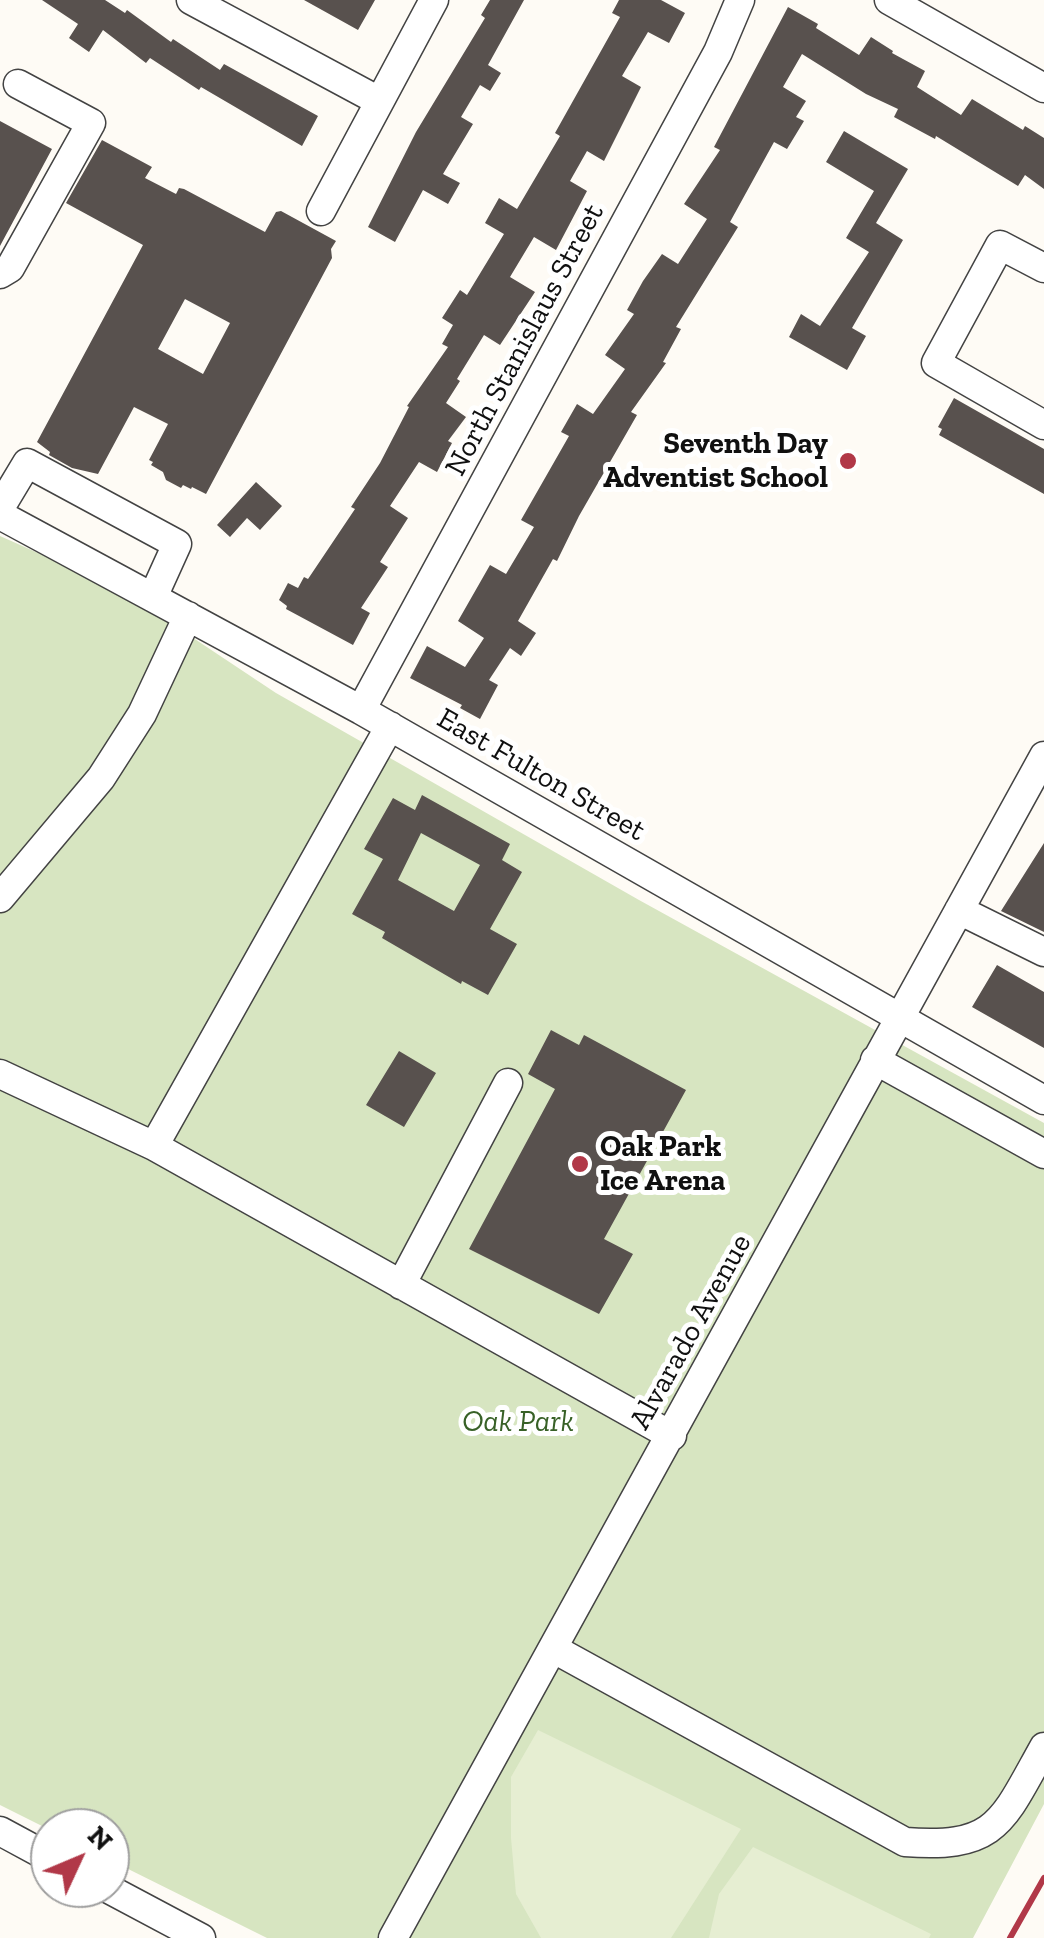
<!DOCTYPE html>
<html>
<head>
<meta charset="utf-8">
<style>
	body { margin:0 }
	#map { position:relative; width:1044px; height:1938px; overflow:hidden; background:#fefbf5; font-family:"Zilla Slab",serif }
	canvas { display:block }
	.north { position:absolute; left:30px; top:1808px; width:100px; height:100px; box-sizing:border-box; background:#fff; border:2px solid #9f9f9f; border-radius:50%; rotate:46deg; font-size:28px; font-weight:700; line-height:40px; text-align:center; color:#101010 }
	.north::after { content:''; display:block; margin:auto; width:35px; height:45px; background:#b13848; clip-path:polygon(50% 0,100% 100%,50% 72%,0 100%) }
</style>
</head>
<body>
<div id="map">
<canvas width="1044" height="1938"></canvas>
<div class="north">N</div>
</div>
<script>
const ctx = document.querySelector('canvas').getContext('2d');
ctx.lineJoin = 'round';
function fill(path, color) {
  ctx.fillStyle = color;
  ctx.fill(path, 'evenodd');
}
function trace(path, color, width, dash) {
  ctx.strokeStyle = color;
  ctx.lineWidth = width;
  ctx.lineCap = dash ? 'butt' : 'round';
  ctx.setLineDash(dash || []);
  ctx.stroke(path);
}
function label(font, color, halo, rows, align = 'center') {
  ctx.font = font + ' "Zilla Slab",serif';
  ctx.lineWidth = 10;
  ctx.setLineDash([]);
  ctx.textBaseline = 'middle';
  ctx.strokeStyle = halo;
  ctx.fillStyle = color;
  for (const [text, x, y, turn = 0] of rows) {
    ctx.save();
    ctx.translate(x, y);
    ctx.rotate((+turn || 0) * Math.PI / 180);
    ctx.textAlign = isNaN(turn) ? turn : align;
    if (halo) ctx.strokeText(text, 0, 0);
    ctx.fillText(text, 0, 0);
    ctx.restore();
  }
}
fill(new Path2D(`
	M0,536L121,590L276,693L639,900L1044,1123V1804L973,1938H267L110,1860V1828L50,1830L0,1805Z`), '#d7e5c1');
fill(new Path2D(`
	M538,1730L741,1829L671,1938H541L516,1894L511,1838V1777Z
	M753,1847L931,1934L929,1938H709L719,1894Z`), '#e6eed2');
fill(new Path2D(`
	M42,0H105L125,13L127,10L171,42L173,39L220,70L224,64L318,116L302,146L201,87L199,90L150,58L146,63L103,30L89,52L69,38L78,24Z
	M304,0H375L358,30Z
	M490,0H524L488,65L501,73L490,91L480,85L461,117L473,124L443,174L460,183L448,204L423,190L395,242L368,227L416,132L485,18L481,15Z
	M619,0H661L685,13L669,43L648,32L622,76L641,87L604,161L587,151L570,181L587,191L556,250L534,237L510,277L535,292L500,345L484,335L457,379L460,381L446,403L466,417L448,441L452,443L437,472L419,462L390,506L408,518L380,562L388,567L361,608L370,613L353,645L286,609L287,606L279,600L288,583L298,588L304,577L308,579L355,509L351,507L380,463L409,407L407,406L448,347L442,344L453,325L442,318L460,290L467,295L504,234L485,223L499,198L517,209L560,136L555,133L620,17L612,13Z
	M788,7L818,24L816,28L859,55L871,37L893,51L892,53L925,71L917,87L961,115L972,99L1023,130L1025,126L1044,138V189L1025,175L1018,186L936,136L935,139L894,117L898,109L866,94L802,54L783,87L806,101L796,117L804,121L787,149L774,142L730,222L738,227L676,327L681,329L663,362L666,363L631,412L637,415L579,516L557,561L553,559L518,621L536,633L521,656L510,648L489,680L498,685L480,719L460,708L462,705L410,678L427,646L465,667L484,638L458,621L490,565L506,574L534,527L521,520L569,436L561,432L577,404L593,414L625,369L605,355L634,314L627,310L643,281L662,254L678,264L707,219L684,204L720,150L714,147Z
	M0,121L52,149L0,246Z
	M844,131L908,169L876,223L903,240L852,328L866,336L847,370L789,337L801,314L820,326L869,252L846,238L874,191L826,162Z
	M102,140L152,167L145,178L176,194L179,188L184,189L265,232L276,212L281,211L336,241L331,249L332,258L206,494L192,487L191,489L183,485L181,488L166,480L163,472L151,465L153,462L149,460L168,424L134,407L98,474L72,468L49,455L50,452L37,442L143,245L66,203ZM185,299L230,323L203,374L158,349Z
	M954,398L1044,449V494L939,435L942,429L938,427Z
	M256,482L282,506L260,530L247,518L230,537L217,525Z
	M422,795L510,844L502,860L522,872L490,929L517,944L488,995L462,981L461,984L382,938L385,932L352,914L383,859L364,849L393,798L415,810ZM421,833L480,865L454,911L398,880Z
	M1044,843V932L1001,911Z
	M997,965L1044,992V1048L972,1007Z
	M551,1030L579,1045L584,1035L686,1090L604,1239L633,1254L599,1314L469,1249L555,1089L528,1074Z
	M399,1051L436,1073L404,1127L366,1105Z`), '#58514e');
const minor = new Path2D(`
	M191,0L379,101
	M889,0L1044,88
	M321,211L434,0
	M1044,268L1000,245L936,363L1044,425
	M0,274L10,268L91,123L18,84
	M0,508L27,463L177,544L153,597
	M0,515L361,710L1044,1100
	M361,710L718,52L740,0
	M390,726L154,1146L672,1436
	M0,898L101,778L142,714L188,616
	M959,910L1044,952
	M875,1060L1044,1154
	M0,1074L154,1146
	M401,1285L508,1083
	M554,1649L905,1842C997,1849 1002,1822 1044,1747
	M0,1831L50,1858
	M107,1888L201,1938
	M393,1938L1044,756`);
trace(minor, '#434343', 31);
trace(minor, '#fff', 28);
trace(new Path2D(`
	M1010,1938L1044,1878`), '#b13848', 6);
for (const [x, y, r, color] of [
	[848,461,10,"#b13848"],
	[580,1164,10,"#b13848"]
]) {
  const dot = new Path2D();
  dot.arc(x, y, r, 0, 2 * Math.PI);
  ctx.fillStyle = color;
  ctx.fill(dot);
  trace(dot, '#fff', 4);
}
label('30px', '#101010', '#fff', [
	["North Stanislaus Street",525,340,-62],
	["East Fulton Street",541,775,30],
	["Alvarado Avenue",691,1332,-61]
]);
label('bold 30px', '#101010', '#fff', [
	["Seventh Day",828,444],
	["Adventist School",828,478],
	["Oak Park",600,1147,"left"],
	["Ice Arena",600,1181,"left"]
], 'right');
label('italic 30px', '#386127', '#fff', [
	["Oak Park",518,1422]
]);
</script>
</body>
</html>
